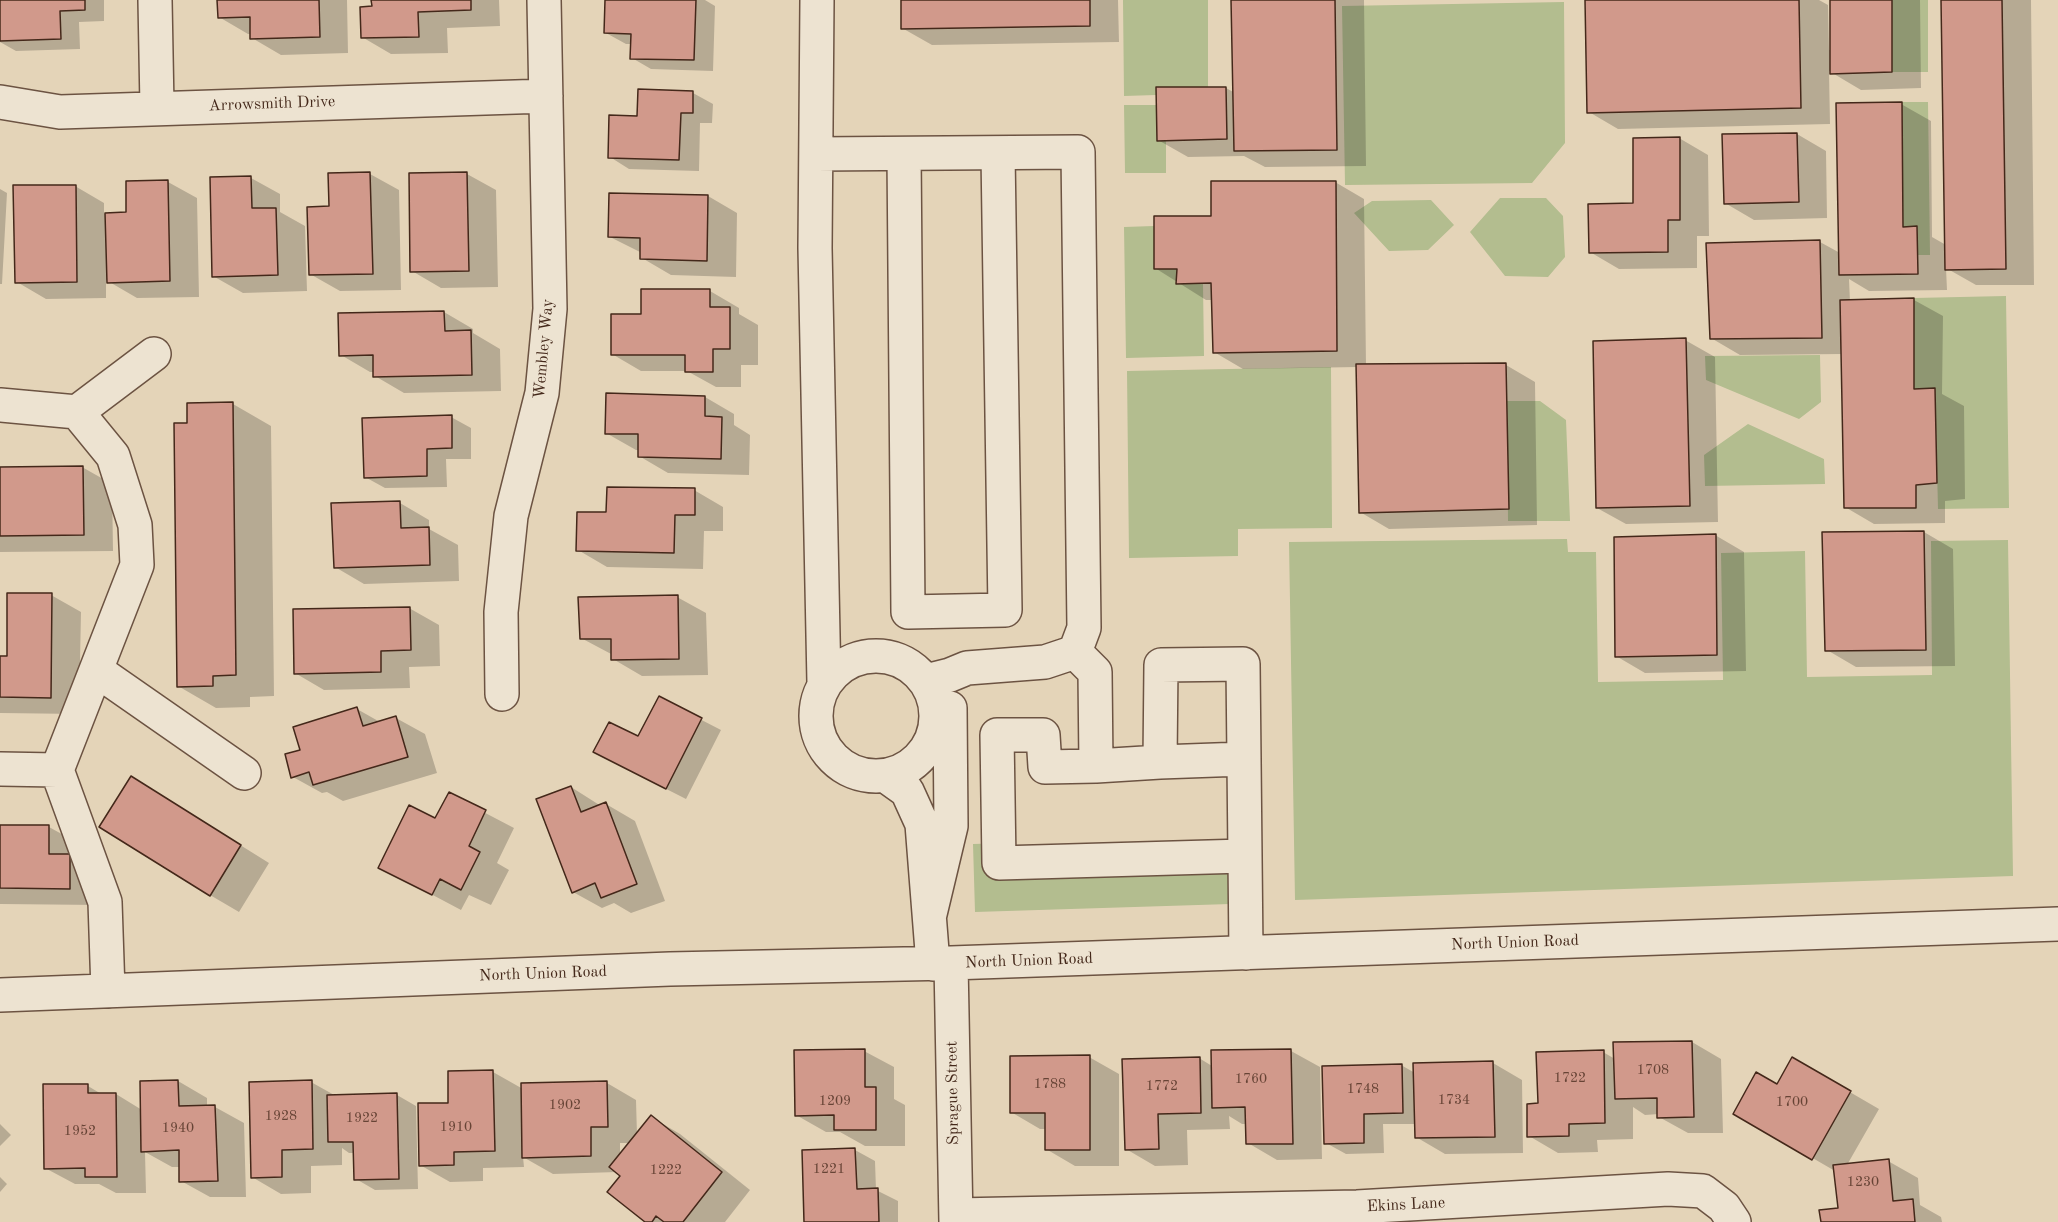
<!DOCTYPE html>
<html>
<head>
<meta charset="utf-8">
<style>
	body { margin:0 }
	canvas { display:block; background:#e4d4b8 }
</style>
</head>
<body>
<canvas width="2058" height="1222"></canvas>
<script>
const ctx = document.querySelector('canvas').getContext('2d');
ctx.lineJoin = 'round';
function fill(path, color) {
  ctx.fillStyle = color;
  ctx.fill(path, 'evenodd');
}
function trace(path, color, width, dash) {
  ctx.strokeStyle = color;
  ctx.lineWidth = width;
  ctx.lineCap = dash ? 'butt' : 'round';
  ctx.setLineDash(dash || []);
  ctx.stroke(path);
}
function label(font, color, halo, rows, align = 'center') {
  ctx.font = font + ' "Old Standard TT",serif';
  ctx.lineWidth = 5;
  ctx.setLineDash([]);
  ctx.textBaseline = 'middle';
  ctx.strokeStyle = halo;
  ctx.fillStyle = color;
  for (const [text, x, y, turn = 0] of rows) {
    ctx.save();
    ctx.translate(x, y);
    ctx.rotate((+turn || 0) * Math.PI / 180);
    ctx.textAlign = isNaN(turn) ? turn : align;
    if (halo) ctx.strokeText(text, 0, 0);
    ctx.fillText(text, 0, 0);
    ctx.restore();
  }
}
fill(new Path2D(`
	M1123,0H1208V87H1156V95L1124,96Z
	M1892,0H1928V72H1892Z
	M1564,2L1565,143L1532,183L1345,185L1342,6Z
	M1902,102H1928L1930,255H1918L1917,226L1903,227Z
	M1124,105H1156L1157,141H1166V173H1125Z
	M1500,198H1546L1563,216L1565,257L1548,277L1505,276L1470,232Z
	M1431,200L1454,225L1428,250L1389,251L1354,213L1372,201Z
	M1154,226V269H1177L1176,284H1203L1204,356L1126,358L1124,227Z
	M2006,296L2009,508L1938,509L1935,388L1914,389V298Z
	M1820,355L1821,402L1799,419L1706,380L1705,356Z
	M1331,367L1332,528L1238,529V556L1129,558L1127,371Z
	M1507,401H1540L1566,420L1570,521H1508Z
	M1748,424L1824,459L1825,484L1705,486L1704,455Z
	M1567,539L1568,552H1596L1598,682L1723,680L1721,553L1805,551L1807,677L1932,675L1931,541L2008,540L2013,876L1295,900L1289,542Z
	M1006,843L1007,869L1229,862L1230,904L975,912L973,844Z`), '#b3bd8f');
fill(new Path2D(`
	M0,0H104V21L79,22L80,49L16,51L0,42Z
	M219,0H347L348,53L281,55L252,38V34H248L219,17Z
	M373,0H499L500,26L447,28L448,53L391,54L362,37L373,8Z
	M607,0H705L715,6L713,71L651,69L632,58V44H626L606,33Z
	M902,0H1118L1119,42L932,45L902,28Z
	M1233,0H1364L1366,166L1265,167L1244,156L1188,157L1158,140L1226,88L1235,93Z
	M1587,0H1819L1828,5L1829,50H1832L1831,0H1920L1921,88L1861,90L1829,71L1830,124L1618,129L1589,112Z
	M1942,0H2031L2034,285H1976L1946,268L1947,290L1869,291L1849,279L1850,302L1914,300L1943,316L1942,394L1964,406L1965,499L1945,501V523L1874,524L1845,507L1843,354L1740,355L1711,338L1820,242L1840,253L1901,104L1931,121L1932,237L1946,245Z
	M640,91L693,93L713,104L712,123H700L699,171L629,169L610,157L639,118Z
	M1797,134L1826,151L1827,218L1754,220L1725,203L1723,136Z
	M1679,138L1708,155L1709,236H1697V268L1619,269L1590,252L1635,205Z
	M370,174L399,190L401,290L340,291L310,274L330,208Z
	M467,174L496,190L498,287L441,288L412,271Z
	M251,178L280,194V212L305,226L307,291L243,293L213,276Z
	M168,182L197,198L199,297L137,298L106,280V298L46,299L17,282L75,186L104,203V214H128Z
	M1335,182L1364,199L1366,366L1506,365L1535,382L1537,525L1389,529L1360,512L1358,367L1243,369L1214,352L1213,300H1206L1155,268L1213,218Z
	M0,189L7,193L2,284H0Z
	M708,196L737,213L736,277L671,275L642,258V253L610,237Z
	M710,291L739,308V314L758,325V365H741V387H716L687,371H641L612,354L643,315Z
	M444,312L473,329V333L500,349L501,391L404,393L375,376V372H370L341,355Z
	M1685,340L1715,357L1718,522L1626,524L1597,508Z
	M705,397L734,414V425L750,435L749,475L668,473L639,456V450H636L606,433Z
	M233,404L271,426L274,696L250,697V707L216,708L178,686L189,424Z
	M451,417L471,428V459H446L447,487L385,488L365,477Z
	M82,467L112,484L113,551L0,552V469Z
	M694,490L723,507V531H704L703,569L607,567L578,550Z
	M400,503L429,520V529L458,545L459,581L364,584L335,567Z
	M1924,532L1953,549L1955,666L1856,667L1827,650Z
	M1715,535L1744,552L1746,671L1645,673L1616,656Z
	M51,595L81,612L79,714L0,713V658H8Z
	M677,597L706,613L708,675L642,676L613,659V655L581,638Z
	M409,608L439,625L440,666L409,667L410,688L324,690L295,673Z
	M659,698L721,730L686,799L615,763L639,739Z
	M357,709L380,722L396,718L425,734L437,773L343,801L327,792L322,793L293,777L302,751Z
	M571,787L601,806L606,804L635,821L665,901L631,913L614,903L602,908L573,892Z
	M449,794L514,828L497,863L509,870L491,905L469,895L461,910L380,867L436,820Z
	M160,795L269,863L239,912L210,895Z
	M0,826L49,827L78,843L99,905L0,904Z
	M1692,1042L1721,1059L1723,1133H1688L1659,1117V1114L1645,1115L1633,1107V1139L1597,1140L1598,1152L1558,1153L1529,1136L1539,1105L1603,1052L1615,1059Z
	M864,1051L894,1067V1099L905,1105V1146H865L840,1132H826L796,1115Z
	M1291,1051L1320,1067L1322,1159L1277,1160L1248,1143L1247,1124H1242L1229,1116L1230,1129L1187,1130L1188,1165L1155,1166L1126,1149L1199,1058L1212,1066Z
	M1089,1057L1119,1074V1166H1075L1046,1149V1129H1040L1011,1112Z
	M1793,1059L1879,1109L1847,1165L1888,1161L1918,1178L1920,1205L1941,1217L1942,1222H1822L1839,1209L1835,1171L1735,1113L1778,1087Z
	M1493,1063L1522,1080L1523,1153L1445,1154L1416,1137V1124H1383L1384,1153L1346,1154L1326,1143L1401,1065L1415,1073Z
	M493,1072L523,1089L607,1083L636,1100L637,1135L651,1117L680,1134L750,1190L725,1222H647L622,1175L618,1172L553,1174L523,1157L524,1167L483,1168V1181L450,1182L420,1165L450,1104ZM620,1143H631L620,1157Z
	M178,1081L207,1098V1107H215L244,1123L246,1197H210L181,1181L180,1167H172L145,1152L146,1193H116L99,1184H75L45,1168L88,1086L103,1095L116,1094L142,1110Z
	M311,1082L336,1096L397,1095L416,1106L418,1189L375,1190L356,1179L355,1153H349L342,1148V1165L311,1166V1193L281,1194L252,1177Z
	M0,1124L11,1135L0,1146Z
	M855,1150L875,1161L876,1190L898,1201V1222H805Z
	M0,1177L7,1184L0,1192Z`), '#0003');
const building = new Path2D(`
	M0,0H85V10L60,11L61,39L0,41Z
	M217,0H319L320,37L250,39V17L218,18Z
	M371,0H471V10L418,12L419,37L361,38L360,7L372,6Z
	M605,0H696L694,60L630,59L631,34L604,33Z
	M901,0H1090V26L901,29Z
	M1231,0H1335L1337,150L1234,151Z
	M1585,0H1799L1801,108L1587,113Z
	M1830,0H1892V72L1830,74Z
	M1941,0H2002L2006,269L1945,270Z
	M1156,87H1226L1227,139L1157,141Z
	M638,89L693,91V113H681L679,160L608,158L609,115L637,116Z
	M1902,102L1903,227L1917,226L1918,274L1839,275L1836,103Z
	M1797,133L1799,202L1724,204L1722,134Z
	M1680,137V220H1668V252L1589,253L1588,204L1633,203V138Z
	M370,172L373,274L309,275L307,207L329,206L328,173Z
	M467,172L469,271L410,272L409,173Z
	M251,176L252,208H276L278,275L212,277L210,177Z
	M168,180L170,281L107,283L105,213L126,212V181Z
	M1211,181H1336L1337,351L1213,353L1211,283L1176,284L1177,269H1154V216H1211Z
	M13,185H76L77,282L15,283Z
	M609,193L708,195L707,261L640,259V238L608,237Z
	M1820,240L1822,338L1710,339L1706,243Z
	M641,289H710V307H730V349H713V372H685V355H611V314H641Z
	M1914,298V389L1935,388L1937,483L1916,485V508H1844L1840,300Z
	M444,311L445,331L471,330L472,375L373,377V355L339,356L338,313Z
	M1686,338L1690,506L1596,508L1593,341Z
	M1506,363L1509,509L1359,513L1356,364Z
	M606,393L705,396V416L722,417L721,459L638,457V434H605Z
	M233,402L236,675L213,676V686L177,687L174,423H187V403Z
	M452,415V448L427,449V476L364,478L362,418Z
	M83,466L84,535L0,536V467Z
	M607,487L695,488V515H675L674,553L576,551L577,512H606Z
	M400,501L401,528L429,527L430,565L334,568L331,503Z
	M1924,531L1926,650L1825,651L1822,532Z
	M1716,534L1717,655L1615,657L1614,537Z
	M7,593H52L51,698L0,697V656H7Z
	M678,595L679,659L611,660V639H580L578,597Z
	M410,607L411,650L381,651V672L294,674L293,609Z
	M659,696L702,718L666,789L593,752L609,722L638,736Z
	M357,707L363,726L396,716L408,757L313,785L309,772L291,778L285,754L300,750L293,727Z
	M131,776L241,845L210,896L99,827Z
	M571,786L581,812L606,802L637,884L601,898L595,883L572,893L536,799Z
	M449,792L486,810L469,846L480,852L461,890L440,879L432,895L378,868L409,805L435,818Z
	M0,825H49V854H70V889L0,888Z
	M1692,1041L1694,1117L1657,1118V1098L1615,1099L1613,1042Z
	M865,1049V1087H876V1130H834V1115L795,1116L794,1050Z
	M1291,1049L1293,1144H1246L1245,1107L1212,1108L1211,1050Z
	M1604,1050L1605,1123L1569,1124V1136L1527,1137V1104L1538,1103L1536,1052Z
	M1090,1055V1150H1045V1113H1010V1056Z
	M1200,1057L1201,1113L1158,1114L1159,1149L1125,1150L1122,1059Z
	M1792,1057L1851,1091L1812,1160L1733,1114L1756,1072L1777,1084Z
	M1493,1061L1495,1137L1415,1138L1413,1063Z
	M1402,1064L1403,1113L1364,1114V1143L1324,1144L1322,1066Z
	M493,1070L495,1151L454,1152V1165L419,1166L418,1103H448V1071Z
	M178,1080L179,1106L215,1105L218,1181L179,1182V1150L141,1152L140,1081Z
	M312,1080L313,1149L282,1150V1177L251,1178L249,1082Z
	M607,1081L608,1127H591V1156L522,1158L521,1083Z
	M43,1084H88V1093H116L117,1177H85V1168L44,1169Z
	M397,1093L399,1179L354,1180L353,1142H328L327,1095Z
	M651,1115L722,1172L683,1222H664L656,1216L652,1222H645L607,1192L620,1176L609,1167Z
	M855,1148L857,1189L878,1188L879,1222H804L802,1150Z
	M1889,1159L1893,1201L1913,1199L1915,1222H1821L1819,1210L1838,1208L1833,1165Z`);
fill(building, '#d1998b');
trace(building, '#44281a', 1.5);
const minor = new Path2D(`
	M155,0L157,107
	M817,0L815,248L824,683
	M0,102L60,112L546,96
	M816,154L1078,152L1084,628L1075,652L1045,662L967,668L950,675L926,681
	M904,154L908,612L1005,610L998,154
	M0,405L77,412L113,456L135,525L137,565L57,770L105,902L108,991
	M77,412L154,354
	M1075,652L1095,672L1096,766L1160,762L1161,665L1243,664L1246,953
	M816 716a60 60 0 1 1 120 0a60 60 0 1 1-120 0Z
	M96,670L244,773
	M502,694L501,612L511,516L542,393L550,309L544,0
	M1160,762L1243,759
	M1096,766L1045,767L1043,735H997L999,863L1244,856
	M0,769L57,770
	M886,776L907,791L922,824L933,964
	M930,914L951,826L950,708
	M951,963L956,1222
	M0,995L670,969L951,963L2058,924
	M956,1215L1357,1207L1668,1189L1703,1191L1724,1207L1734,1222`);
trace(minor, '#6c5342', 36);
trace(minor, '#ede3d1', 33);
label('14px', '#674436', null, [
	["1708",1653,1070],
	["1722",1570,1078],
	["1760",1251,1079],
	["1788",1050,1084],
	["1772",1162,1086],
	["1748",1363,1089],
	["1734",1454,1100],
	["1209",835,1101],
	["1700",1792,1102],
	["1902",565,1105],
	["1928",281,1116],
	["1922",362,1118],
	["1910",456,1127],
	["1940",178,1128],
	["1952",80,1131],
	["1221",829,1169],
	["1222",666,1170],
	["1230",1863,1182]
]);
label('16px', '#44281a', '#ede3d1', [
	["Arrowsmith Drive",272,104,-2],
	["Wembley Way",544,349,-85],
	["North Union Road",1515,943,-2],
	["North Union Road",1029,961,-2],
	["North Union Road",543,974,-2],
	["Sprague Street",953,1093,-91],
	["Ekins Lane",1406,1205,-3]
]);
</script>
</body>
</html>
